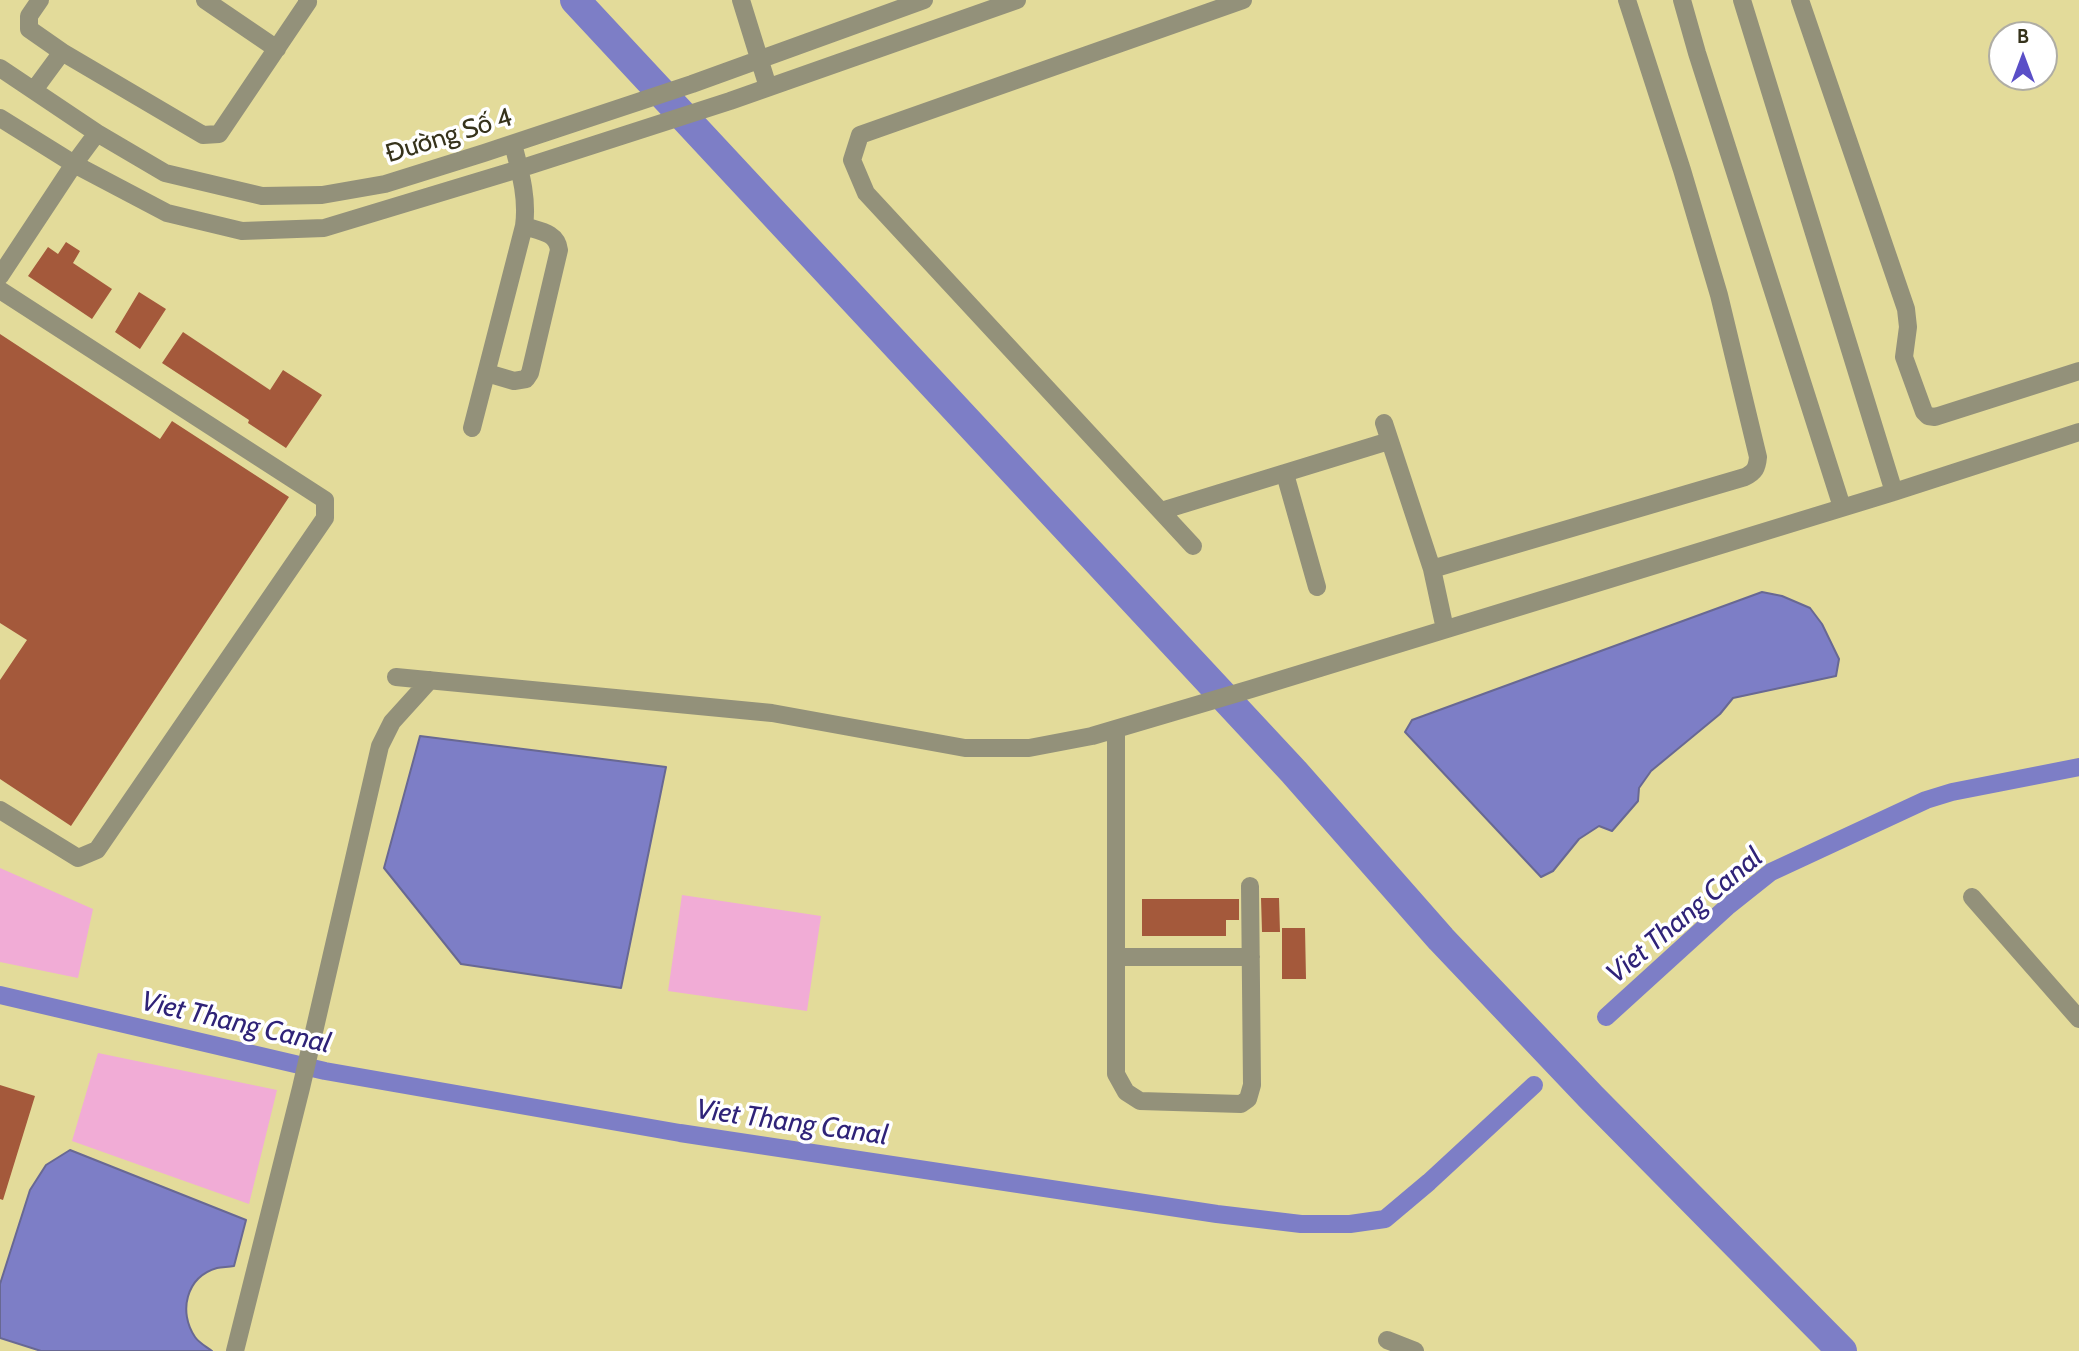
<!DOCTYPE html>
<html>
<head>
<meta charset="utf-8">
<style>
	body { margin:0 }
	#map { position:relative; width:2079px; height:1351px; overflow:hidden; background:#e9e3aa; font-family:Cabin,sans-serif }
	canvas { display:block }
	.north { position:absolute; left:1988px; top:21px; width:70px; height:70px; box-sizing:border-box; background:#fff; border:2px solid #afada4; border-radius:50%; rotate:0deg; font-size:19px; font-weight:700; line-height:28px; text-align:center; color:#36331c }
	.north::after { content:''; display:block; margin:auto; width:24px; height:32px; background:#5a4fc7; clip-path:polygon(50% 0,100% 100%,50% 72%,0 100%) }
</style>
</head>
<body>
<div id="map">
<canvas width="2079" height="1351"></canvas>
<div class="north">B</div>
</div>
<script>
const ctx = document.querySelector('canvas').getContext('2d');
ctx.lineJoin = 'round';
function fill(path, color) {
  ctx.fillStyle = color;
  ctx.fill(path, 'evenodd');
}
function trace(path, color, width, dash) {
  ctx.strokeStyle = color;
  ctx.lineWidth = width;
  ctx.lineCap = dash ? 'butt' : 'round';
  ctx.setLineDash(dash || []);
  ctx.stroke(path);
}
function label(font, color, halo, rows, align = 'center') {
  ctx.font = font + ' Cabin,sans-serif';
  ctx.lineWidth = 7;
  ctx.setLineDash([]);
  ctx.textBaseline = 'middle';
  ctx.strokeStyle = halo;
  ctx.fillStyle = color;
  for (const [text, x, y, turn = 0] of rows) {
    ctx.save();
    ctx.translate(x, y);
    ctx.rotate((+turn || 0) * Math.PI / 180);
    ctx.textAlign = isNaN(turn) ? turn : align;
    if (halo) ctx.strokeText(text, 0, 0);
    ctx.fillText(text, 0, 0);
    ctx.restore();
  }
}
fill(new Path2D(`
	M0,0H2079V1351H0ZM2002,35H2044V77H2002Z`), '#e3db9a');
fill(new Path2D(`
	M0,868L93,909L78,978L0,962Z
	M682,895L821,916L807,1011L668,991Z
	M98,1053L277,1090L249,1204L72,1141Z`), '#f1acd6');
const water = new Path2D(`
	M1762,592L1782,596L1810,608L1822,624L1839,659L1836,676L1733,698L1720,714L1651,771L1639,788L1638,801L1612,831L1599,826L1579,839L1553,871L1541,877L1405,732L1412,720Z
	M420,736L666,767L621,988L461,964L384,868Z
	M70,1150L246,1220L234,1266C228,1267 222,1267 217,1268C186,1277 178,1312 195,1337C199,1343 207,1347 212,1351H41L0,1338V1284L30,1190L46,1165Z`);
fill(water, '#7d7ec6');
trace(water, '#686893', 2);
trace(new Path2D(`
	M0,995L325,1071L680,1133L1217,1214L1301,1224H1350L1385,1219L1429,1182L1534,1085
	M1606,1017L1727,907L1771,872L1926,800L1952,792L2079,767`), '#7d7ec6', 18);
trace(new Path2D(`
	M575,0L1294,772L1441,939L1591,1097L1842,1351`), '#7d7ec6', 30);
fill(new Path2D(`
	M66,242L80,251L73,263L112,289L92,319L28,276L48,247L58,254Z
	M139,292L166,309L140,349L115,332Z
	M183,332L270,390L283,370L322,395L286,448L248,423L249,420L162,363Z
	M0,334L160,439L172,421L289,497L71,826L0,779V680L27,640L0,623Z
	M1261,898H1279L1280,932H1262Z
	M1142,899H1239V920H1226V936H1142Z
	M1282,928H1305L1306,979H1282Z
	M0,1085L35,1096L3,1200L0,1199Z`), '#a4593b');
trace(new Path2D(`
	M205,0L277,49
	M741,0L768,87
	M1682,0L1697,53L1842,507
	M1742,0L1894,492
	M1800,0L1906,309L1908,327L1904,357L1924,412L1928,416L1935,417L2079,371
	M62,52L203,135L219,134L308,2L307,0
	M0,68L97,133L165,173L262,196L322,195L385,184L484,153L692,84L924,0
	M34,90L62,52L29,29V16L40,0
	M0,118L74,164L167,213L242,231L324,228L519,169L730,101L1017,0
	M0,276L74,164L97,133
	M0,290L325,500V518L97,850L78,858L0,810
	M487,373L514,381L526,379L530,373L559,250C557,232 539,231 524,226
	M1384,423L1432,569L1445,629
	M472,428L524,226C528,198 520,171 513,144
	M1285,474L1317,587
	M1161,511L1389,441
	M1193,546L866,193L852,160L860,135L1243,0
	M1432,569L1745,477C1755,472 1757,468 1758,457L1719,295L1682,170L1627,0
	M396,677L772,713L965,748H1029L1092,736L1251,689L1894,492L2079,432
	M1116,729V1074L1126,1092L1140,1101L1241,1104L1248,1099L1252,1085L1250,886
	M1972,897L2079,1019
	M1117,957H1251
	M1387,1340L1415,1351
	M235,1351L301,1088L380,746L392,722L430,680`), '#93917a', 18);
label('26px', '#36331c', '#fff', [
	["Đường Số 4",449,136,-17]
]);
label('italic 28px', '#2f2378', '#fff', [
	["Viet Thang Canal",1685,916,-40],
	["Viet Thang Canal",236,1023,13],
	["Viet Thang Canal",792,1123,8]
]);
</script>
</body>
</html>
